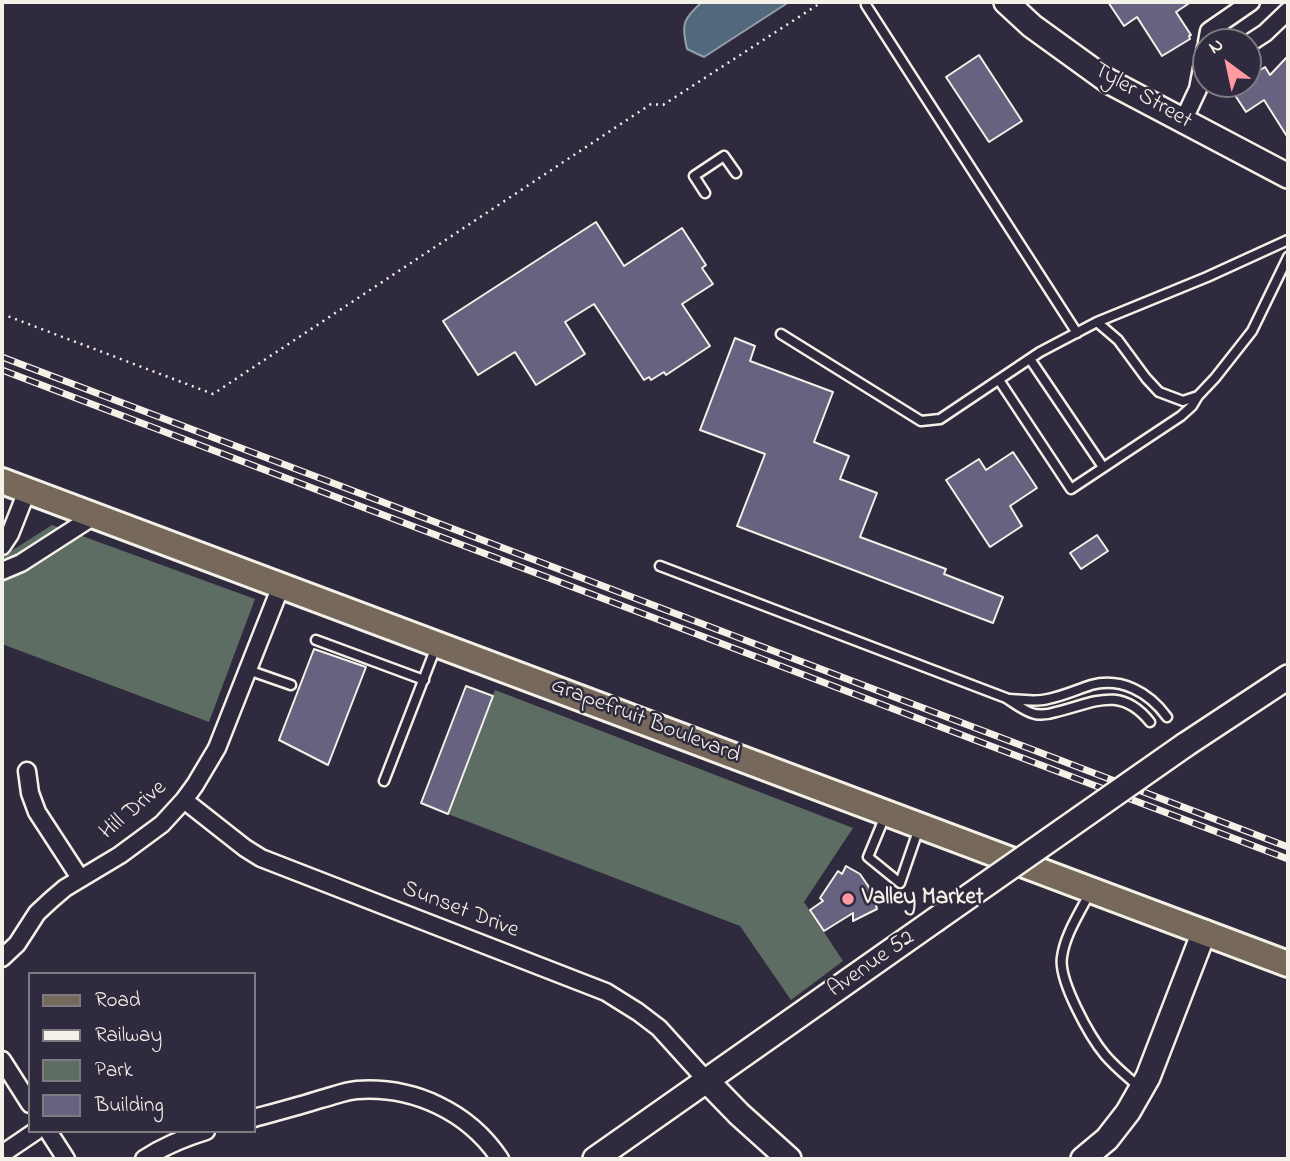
<!DOCTYPE html>
<html>
<head>
<meta charset="utf-8">
<style>
	body { margin:0 }
	#map { position:relative; width:1290px; height:1161px; overflow:hidden; background:#2f2a3d; font-family:"Indie Flower",sans-serif }
	canvas { display:block }
	.frame { position:absolute; inset:0; border:4px solid #f4f1e8; pointer-events:none }
	.legend { position:absolute; left:28px; top:972px; width:228px; height:161px; box-sizing:border-box; background:#2f2a3d; border:2px solid #7e7a81; margin:0; padding:9px 12px; list-style:none; font-size:21px; color:#f4f1e8 }
	.legend li { display:flex; align-items:center; gap:14px; height:35px }
	.legend b { width:35px; border:2px solid #7e7a81 }
	.north { position:absolute; left:1192px; top:28px; width:70px; height:70px; box-sizing:border-box; background:#2f2a3d; border:2px solid #7e7a81; border-radius:50%; rotate:327deg; font-size:19px; font-weight:700; line-height:28px; text-align:center; color:#f4f1e8 }
	.north::after { content:''; display:block; margin:auto; width:24px; height:32px; background:#ff9aa2; clip-path:polygon(50% 0,100% 100%,50% 72%,0 100%) }
</style>
</head>
<body>
<div id="map">
<canvas width="1290" height="1161"></canvas>
<div class="frame"></div>
<ul class="legend">
<li><b style="height:9px;background:#76695c"></b>Road</li>
<li><b style="height:9px;background:#f4f1e8"></b>Railway</li>
<li><b style="height:19px;background:#5e6d63"></b>Park</li>
<li><b style="height:19px;background:#676280"></b>Building</li>
</ul>
<div class="north">N</div>
</div>
<script>
const ctx = document.querySelector('canvas').getContext('2d');
ctx.lineJoin = 'round';
function fill(path, color) {
  ctx.fillStyle = color;
  ctx.fill(path, 'evenodd');
}
function trace(path, color, width, dash) {
  ctx.strokeStyle = color;
  ctx.lineWidth = width;
  ctx.lineCap = dash ? 'butt' : 'round';
  ctx.setLineDash(dash || []);
  ctx.stroke(path);
}
function label(font, color, halo, rows, align = 'center') {
  ctx.font = font + ' "Indie Flower",sans-serif';
  ctx.lineWidth = 5;
  ctx.setLineDash([]);
  ctx.textBaseline = 'middle';
  ctx.strokeStyle = halo;
  ctx.fillStyle = color;
  for (const [text, x, y, turn = 0] of rows) {
    ctx.save();
    ctx.translate(x, y);
    ctx.rotate((+turn || 0) * Math.PI / 180);
    ctx.textAlign = isNaN(turn) ? turn : align;
    if (halo) ctx.strokeText(text, 0, 0);
    ctx.fillText(text, 0, 0);
    ctx.restore();
  }
}
fill(new Path2D(`
	M52,525L255,599L209,722L2,644V557Z
	M495,690L853,828L804,902L843,961L791,1000L740,926L448,814Z`), '#5e6d63');
const water = new Path2D(`
	M702,2H789L704,57L687,49C681,24 683,19 702,2Z`);
fill(water, '#52697d');
trace(water, '#939fa8', 2);
const building = new Path2D(`
	M1108,2H1191L1176,12L1191,35L1189,36L1190,39L1162,56L1137,17L1124,26Z
	M979,55L1022,121L989,142L946,77Z
	M1288,56V138L1264,100L1246,112L1231,89L1238,84H1248V78L1265,67L1270,75Z
	M596,222L624,266L682,228L706,265L702,268L713,284L682,304L710,346L666,375L664,372L651,380L649,377L644,380L594,304L565,322L585,354L536,385L515,352L478,375L443,321Z
	M735,338L755,346L750,361L833,392L814,442L849,456L840,479L877,493L860,537L946,569L944,574L1003,597L993,623L737,526L765,454L700,430Z
	M1013,452L1037,488L1010,506L1022,526L990,547L946,480L979,459L986,470Z
	M1097,535L1108,551L1081,569L1070,553Z
	M314,649L366,667L328,765L279,740Z
	M466,686L493,696L448,814L421,803Z
	M846,866L860,874L873,893L877,909L853,921V913L824,931L810,910L823,901L820,898L838,871L842,874Z`);
fill(building, '#676280');
trace(building, '#f4f1e8', 2);
const lane = new Path2D(`
	M866,5L1077,333
	M705,193L694,176L724,156L736,173
	M1288,240L1207,277L1097,322L1118,340L1146,378L1159,392L1183,401L1198,396L1215,378L1252,331L1288,257
	M781,334L921,421L940,419L1040,352L1097,322
	M1030,359L1103,467
	M999,380L1071,489L1181,416L1192,406L1198,396
	M660,566L1006,698C1014,703 1025,712 1035,714C1041,715 1050,714 1056,712C1094,703 1120,685 1150,722
	M316,640L424,680
	M248,670L291,685
	M1010,699C1023,700 1036,702 1048,699C1063,696 1076,690 1091,685C1121,677 1149,692 1167,717
	M384,781L436,647
	M885,816L868,857L900,883L919,828
	M1090,892C1080,913 1065,934 1062,957C1058,980 1090,1037 1105,1055C1115,1067 1129,1078 1140,1088`);
const street = new Path2D(`
	M1207,42L1209,31L1251,2
	M1248,44L1265,33L1288,11
	M1183,121L1198,89L1206,47
	M2,546L10,534L27,491
	M2,571L21,563L94,516
	M27,771L30,793L37,812L80,878
	M184,800L245,848L261,858L606,992L638,1012L659,1028L707,1081
	M2,958L17,944L37,913L51,900L65,888L120,855L162,824L184,800L195,785L217,748L281,586
	M2,1060L30,1104
	M254,1118C276,1112 299,1106 321,1099C333,1096 345,1091 357,1090C414,1086 469,1112 500,1159
	M48,1131L66,1159
	M2,1154L36,1131
	M144,1159C164,1146 183,1138 206,1131`);
const secondary = new Path2D(`
	M1006,2L1032,26L1108,81L1288,176
	M1185,745L1288,677
	M707,1081L739,1114L789,1159
	M595,1159L935,920
	M1083,1159L1107,1139L1128,1112L1148,1077L1204,932`);
const primary = new Path2D(`
	M2,481L1288,964`);
trace(lane, '#f4f1e8', 13);
trace(street, '#f4f1e8', 21);
trace(secondary, '#f4f1e8', 28);
trace(primary, '#f4f1e8', 30);
trace(new Path2D(`
	M2,314L213,394L651,104L663,105L822,2`), '#f4f1e8', 2.5, [2, 5]);
trace(lane, '#2f2a3d', 8);
trace(street, '#2f2a3d', 16);
trace(secondary, '#2f2a3d', 23);
trace(primary, '#76695c', 24);
const rail = new Path2D(`
	M2,357L1288,847
	M2,370L1288,859`);
trace(rail, '#f4f1e8', 7);
trace(rail, '#2f2a3d', 4.5, [13]);
const secondaryBridge = new Path2D(`
	M935,920L1185,745`);
trace(secondaryBridge, '#f4f1e8', 28, []);
trace(secondaryBridge, '#2f2a3d', 23);
for (const [x, y, r, color] of [
	[848,899,7,"#ff9aa2"]
]) {
  const dot = new Path2D();
  dot.arc(x, y, r, 0, 2 * Math.PI);
  ctx.fillStyle = color;
  ctx.fill(dot);
  trace(dot, '#2f2a3d', 2.5);
}
label('23px', '#f4f1e8', '#2f2a3d', [
	["Tyler Street",1142,97,30],
	["Grapefruit Boulevard",645,722,21],
	["Hill Drive",134,811,-40],
	["Sunset Drive",460,911,21],
	["Avenue 52",872,965,-35]
]);
label('bold 23px', '#f4f1e8', '#2f2a3d', [
	["Valley Market",862,899]
], 'left');
</script>
</body>
</html>
